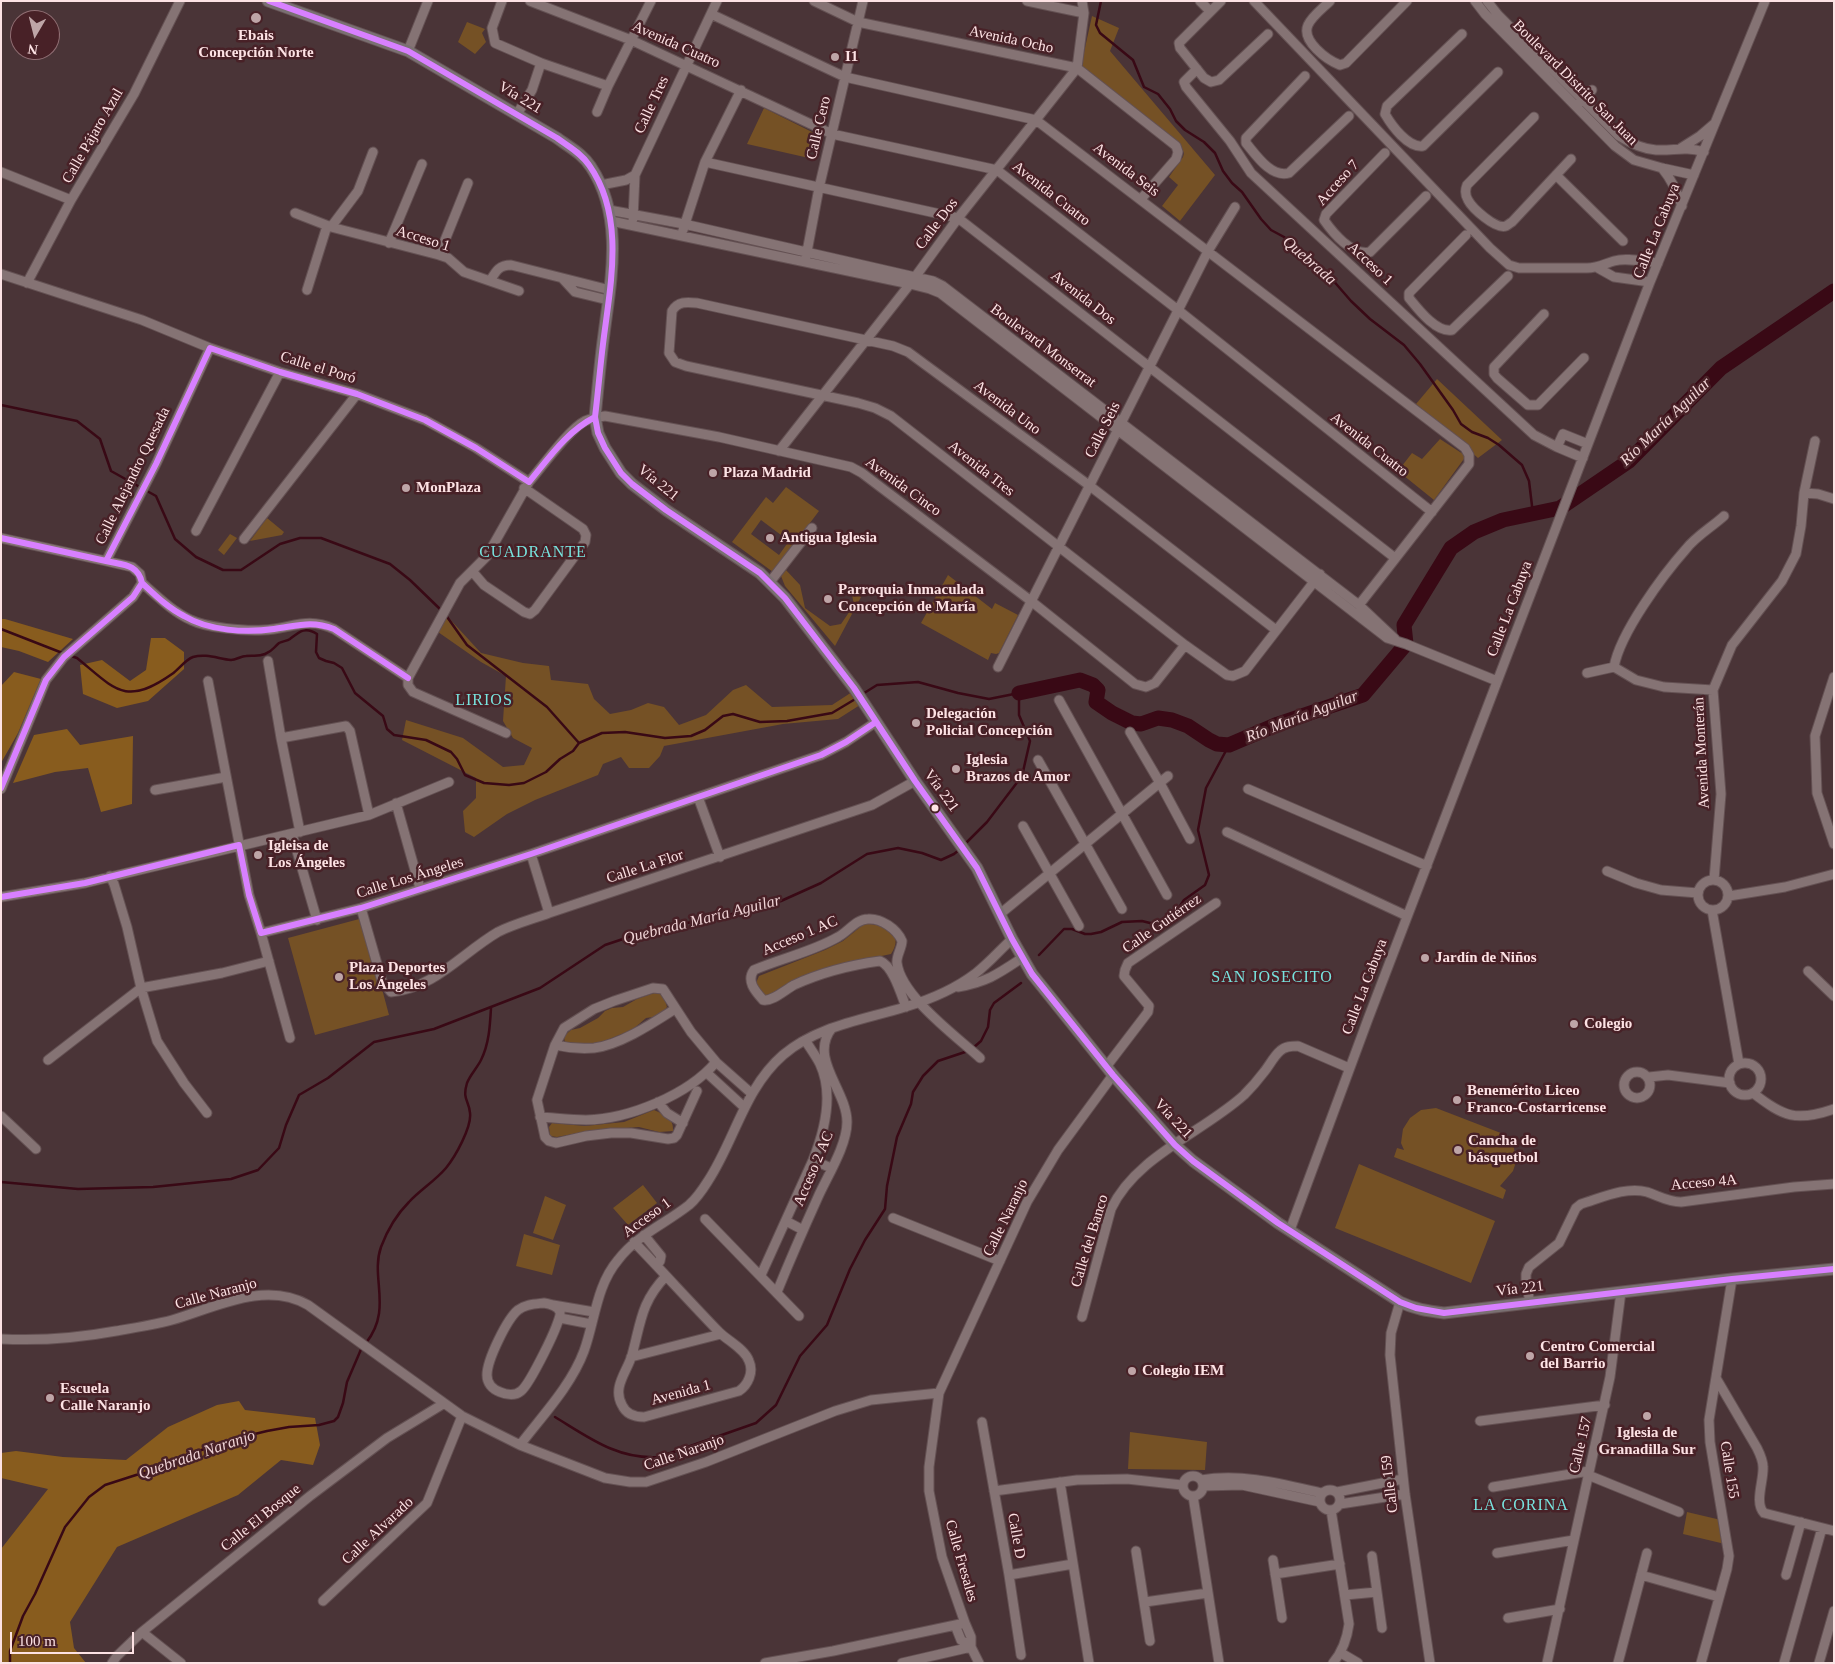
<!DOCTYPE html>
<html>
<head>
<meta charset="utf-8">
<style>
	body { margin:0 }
	#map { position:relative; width:1835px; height:1664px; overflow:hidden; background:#4a3437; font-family:Georgia,serif }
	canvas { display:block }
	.frame { position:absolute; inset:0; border:2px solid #fde2e4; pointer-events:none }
	.north { position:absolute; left:10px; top:10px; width:50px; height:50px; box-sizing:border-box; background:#482127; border:1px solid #906e73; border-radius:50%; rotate:188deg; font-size:14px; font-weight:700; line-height:20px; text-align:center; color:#fde2e4 }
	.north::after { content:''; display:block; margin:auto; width:18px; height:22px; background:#bea5a7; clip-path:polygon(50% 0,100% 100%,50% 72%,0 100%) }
	.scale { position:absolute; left:10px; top:1632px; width:124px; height:22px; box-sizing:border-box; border:2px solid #fde2e4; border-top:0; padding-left:6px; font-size:15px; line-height:18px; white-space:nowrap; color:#fde2e4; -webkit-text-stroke:4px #482127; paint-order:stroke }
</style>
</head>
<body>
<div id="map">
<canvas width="1835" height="1664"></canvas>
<div class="frame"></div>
<div class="north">N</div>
<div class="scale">100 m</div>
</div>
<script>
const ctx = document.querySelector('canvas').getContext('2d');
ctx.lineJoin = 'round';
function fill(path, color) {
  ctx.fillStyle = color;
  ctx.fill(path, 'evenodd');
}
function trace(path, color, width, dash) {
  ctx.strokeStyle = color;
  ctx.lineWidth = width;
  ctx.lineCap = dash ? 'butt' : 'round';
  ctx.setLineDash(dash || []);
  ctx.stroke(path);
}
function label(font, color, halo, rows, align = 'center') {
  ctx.font = font + ' Georgia,serif';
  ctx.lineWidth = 5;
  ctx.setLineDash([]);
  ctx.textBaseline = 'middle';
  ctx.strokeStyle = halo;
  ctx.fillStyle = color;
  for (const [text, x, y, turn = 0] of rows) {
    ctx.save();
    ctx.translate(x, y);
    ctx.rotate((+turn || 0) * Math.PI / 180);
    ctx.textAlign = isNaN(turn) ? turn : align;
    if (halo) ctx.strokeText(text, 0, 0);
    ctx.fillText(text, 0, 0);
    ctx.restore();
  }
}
fill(new Path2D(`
	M1092,16L1119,28L1110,51L1215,175L1180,221L1162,206L1178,185L1169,177L1183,157L1184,153L1182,149L1081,66Z
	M467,22L485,29L482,33L486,42L475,54L458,42Z
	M764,108L814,133L809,158L747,144Z
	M1437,379L1502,440L1478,458L1416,404Z
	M1440,439L1466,456L1434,500L1398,471L1412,453L1422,459Z
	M786,487L819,511L773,572L732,542L766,497L773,503ZM761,520L789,541L779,555L751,534Z
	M267,518L284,532L282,535L250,541Z
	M230,534L237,538L224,555L218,550Z
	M786,570L800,585L805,608L830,626L841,624L854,605L851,590L861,597L835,646L785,586L781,576Z
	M948,575L992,609L995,603L1018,615L999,653L996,654L991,653L988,660L921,623Z
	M447,616L481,653L523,663L549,666L551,680L588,684L594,699L610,714L631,710L648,703L664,707L679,725L706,715L733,690L746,685L772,707L832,705L852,692L860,705L838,719L783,724L664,746L660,756L649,768H629L621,757L603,764L598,775L535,800L507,814L474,837L465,832L463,811L476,798V778L402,740L406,720L463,738L503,767L524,765L532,748L513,738L503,721L506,676L481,662L438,632Z
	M363,918L389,1015L315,1035L288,938Z
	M864,924C882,923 906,932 891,954L872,958L768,996H763L756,983L759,976L825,950L843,941Z
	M657,992L664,997L667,1007L660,1016L646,1018L632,1030L599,1043L590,1045L565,1044L564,1036L571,1030L580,1028L598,1018L605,1011L612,1008L623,1007L637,999Z
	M1436,1108L1506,1135L1514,1148L1516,1162L1513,1171L1500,1186L1506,1190L1503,1199L1394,1157L1397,1148L1404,1150L1401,1143L1403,1129L1410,1118L1421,1110Z
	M654,1110C665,1115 674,1118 673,1131L659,1132L639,1127L589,1131L557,1137L550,1136L549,1127L552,1123L585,1126L624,1122Z
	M1359,1164L1495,1221L1471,1283L1335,1228Z
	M643,1185L657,1203L628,1225L613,1208Z
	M545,1196L566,1205L553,1240L533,1233Z
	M524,1234L560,1245L552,1275L516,1266Z
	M1130,1432L1207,1442L1205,1470L1128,1469Z
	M1687,1512L1721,1520L1725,1544L1683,1534Z`), '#755125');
fill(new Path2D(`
	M1,619H5L73,639L48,662L19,651L1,647Z
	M151,638H165L184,652V669L148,701L117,708L83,694L80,665L102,660L130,681L146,670Z
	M14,672L41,679L18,733L1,763V686Z
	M67,729L80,745L133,736L132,804L101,812L88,768L55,772L13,783L34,735Z
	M239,1401L245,1410L315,1418L320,1445L313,1465L281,1460L238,1495L117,1547L70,1622L74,1648L86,1663H1V1549L48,1489L1,1478V1453L16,1451L63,1457L126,1460L168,1427L217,1405Z`), '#885c1e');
trace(new Path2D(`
	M1101,1L1096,25L1100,33L1133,60L1144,87L1158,94L1170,109L1176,121L1185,130L1204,142L1215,153L1223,171L1232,183L1242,192L1261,219L1271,230L1284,237L1331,278L1351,301L1370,319L1404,345L1420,364L1453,410L1461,424L1472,432L1488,438L1499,445L1522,465L1529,481L1533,514
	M1,405L77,421L100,439L111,471L156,496L175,539L196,557L223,570H241L280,544L300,538H321L390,564L410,580L441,610
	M445,614L467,645L547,707L579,743
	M1,629L65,654
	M71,656L77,658C115,689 125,707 172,674C179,669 185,660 193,657C206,653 219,659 231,660C236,660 241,656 246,656C253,655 258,657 265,654C273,651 273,648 279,643C283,641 287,641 290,639C299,632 305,626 317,634L316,652L319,658L326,661L334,663L342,668L355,693L383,716L387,729L394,735L426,740L451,752L457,759L465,775L484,783L509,785L524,783L546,772L560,759L573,751L579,743L602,733L625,732L665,738L691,736L705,730L723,716L733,714L760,722L787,721L832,713L857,698
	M861,695L877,685L918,682L958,693L989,699L1019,693V715L1030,741L1022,776L987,822L965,844
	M1039,955L1064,929H1072L1085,934H1091L1101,932L1122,922L1142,921L1158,925L1168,920L1176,912L1184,900L1205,885L1209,875L1198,830L1206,788L1229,745
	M973,1048L981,1041L988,1027L990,1010L994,1003L1021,983
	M1,1182L78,1189L153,1187L231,1179L258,1170L279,1148L286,1125L299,1095L328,1078L374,1042L434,1029L540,988L605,945L647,931L742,912L781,901L821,883L867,854L898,848L922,853L941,860L954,854L959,850
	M366,1343C393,1309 370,1278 381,1247C387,1231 397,1214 409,1202C420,1190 435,1181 446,1168C455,1157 472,1127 470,1113C469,1100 462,1100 467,1083C470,1075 477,1068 481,1060C489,1044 490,1026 491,1008
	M555,1417C588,1437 618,1460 659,1457L756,1423L776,1405L800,1356L827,1325L850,1269L865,1240L885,1209L887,1186L897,1137L911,1104L913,1092L923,1076L938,1061L968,1051
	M10,1663V1651L23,1616L35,1594L65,1527L89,1497L105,1485L136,1475L158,1470L181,1460L196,1452L226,1441L267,1431L289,1427L319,1425L334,1421L338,1417L343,1403L347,1382L362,1347`), '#390915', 2.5);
trace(new Path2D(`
	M1019,693L1080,680L1093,685L1098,690L1096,702L1112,713L1132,723L1141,724L1158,718L1172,720L1188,726L1209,740L1217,744L1229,745L1278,724L1363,695L1406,644L1404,625L1451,548L1474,532L1503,520L1560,508L1629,461L1721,368L1834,291`), '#390915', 15);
const minor = new Path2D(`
	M502,1L492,28L495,43L541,63L608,86
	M530,1L631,40L832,134L997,170L1178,310L1432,512
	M814,1L858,22L1077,68L1176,146L1178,152L1176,159L1141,199
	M1027,1L1084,13
	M1200,1L1210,11
	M1221,1L1179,43L1180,48L1204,78L1211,82L1219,80L1268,34
	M1254,1L1490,248L1509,265L1519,268H1587C1598,268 1604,264 1614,261C1627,257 1644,262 1658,263
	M1330,1C1323,8 1312,16 1308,25C1301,41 1327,60 1340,65L1346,63L1407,1
	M1475,1L1485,14L1615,146L1634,160L1662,168L1694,175
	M1487,1L1498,15L1619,136C1630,143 1643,149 1656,150C1675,151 1684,146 1704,152
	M711,14L845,77L1036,120L1465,448L1469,455V464L1359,605
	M1462,34L1387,106L1385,114C1392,126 1408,148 1423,146L1498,72
	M408,51L428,1
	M1197,69L1184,82L1186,87L1230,141L1251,173L1534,435L1557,447L1583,458
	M1305,76L1246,138V143C1256,155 1271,178 1289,173L1349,116
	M1580,102L1592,90
	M597,112L608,86L651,1
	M517,114L532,90L541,63
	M1534,117L1467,185C1465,190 1465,195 1468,200C1472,208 1496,230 1506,226C1508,225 1510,223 1512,222L1571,159
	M1681,148L1700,136L1714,124
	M1385,153L1326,214L1324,220C1333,233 1352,256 1370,252L1426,196
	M705,162L958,218L1395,558
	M1662,168C1672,180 1677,191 1682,206
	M1,172L71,200
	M1556,175L1623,241
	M601,185L626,180L635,175
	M609,210L684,224L915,277L933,281L943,286L1359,605L1395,639
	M295,213L331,227L439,255L448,258L464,272L490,281C496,271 499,265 511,265L610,290
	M633,219L635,175L717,1
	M611,221L910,284L930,289L940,293L1387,638L1406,644L1497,681
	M331,227L358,191L373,152
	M683,230L705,162L741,90
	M1466,235L1409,293V298C1418,309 1436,333 1452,330L1508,276
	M389,243L422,164
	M439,255L468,183
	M806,257L819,188L863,1
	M1598,268L1614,277L1650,282
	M1,274L142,320L210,348L280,372L357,394L425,420L476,448L529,482C542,467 569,429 585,421C592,418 598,417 605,416L719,437L851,467L862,473L1031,601L1135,684L1146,687L1155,683L1185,645
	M563,279L575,292L608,300
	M490,281L519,291
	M27,283L71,200L134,94L180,1
	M307,290L327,226
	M1544,314L1494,367V374L1497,378L1528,405H1538L1584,358
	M1557,447L1563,434L1588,444
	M779,451L910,284L958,218L1077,68L1084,13L1082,1
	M1804,493L1818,494L1834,499
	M196,531L280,372
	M1,538L106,561
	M244,539L357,394
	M472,571L484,585L524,612L530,614L535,610L585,542L586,535L583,529L524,488
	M770,582L812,528
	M142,583C157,596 173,612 191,620C207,628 245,631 263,630C291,629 306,616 334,629L408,678
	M1276,630L1090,486L908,352L893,346L697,303C687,302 678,301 672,311L669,353L675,362L686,366L858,403L875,408L891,416L1185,645L1227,675L1233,676L1245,671L1320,574
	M268,661L281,738L300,832
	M998,667L1208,251L1235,207
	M1614,667C1620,633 1663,575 1686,549C1696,536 1712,527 1724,516
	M1587,673L1614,667L1636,680L1664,687L1713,690
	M1834,677L1815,736L1817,793L1834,844
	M208,681L249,895L261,933L290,1038
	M1059,700L1167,895
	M1130,732L1160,783L1190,839
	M506,733L413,692L408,685V678L460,583L487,556L529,482
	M281,738L346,726L350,731L369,815
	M1038,760L1122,909
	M1,789L46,680L64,657L133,597L142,583L140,574L132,567L106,561L156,464L210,348
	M1248,789L1427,866
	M155,790L226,777
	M698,797L720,857
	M396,803L420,888
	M1023,826L1079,926
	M1227,832L1407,916
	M292,834L317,920
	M531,854L549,913
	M1607,871L1636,883L1661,890L1698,893
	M110,876L114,884L127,927L141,988L157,1041L184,1083L207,1113
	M1698 895a15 15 0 1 1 30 0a15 15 0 1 1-30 0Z
	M1714,880L1721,794L1713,690L1732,645L1782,581L1796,554L1801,526L1804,493L1815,441
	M1729,896L1785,887L1834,874
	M1,897L85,883L369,815L449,782
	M361,908L382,981L391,992C435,988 462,953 498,932C514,924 533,919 549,913L872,805L915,781
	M1712,910L1739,1064
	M1000,914L1168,776
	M261,933L361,908L531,854L698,797L821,755L846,742L876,722
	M1808,971L1834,996
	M958,987C987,982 998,974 1022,958
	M906,1007C901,994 893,966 880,961C851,965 820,973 794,985C785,990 772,1002 763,1000C755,991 746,981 754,970C782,958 812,952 838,937C848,932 856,919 868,919C881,918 897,929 902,941C902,948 896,956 897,963C901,996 956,1036 980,1058
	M555,1045C568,1048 581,1049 594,1048C620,1045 653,1023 675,1009
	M48,1060L141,988L222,973L269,961
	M1729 1079a16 16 0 1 1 32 0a16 16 0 1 1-32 0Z
	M1106,1067L1148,1012L1149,1006L1124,976L1125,970L1128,963L1216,903
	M1624 1085a13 13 0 1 1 26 0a13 13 0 1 1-26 0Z
	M707,1073L744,1107
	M1649,1077L1668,1075L1730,1083
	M697,1091L677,1135L674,1138L668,1139L631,1133H611L586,1136L556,1143L549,1141L545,1137L537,1100L555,1045L564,1028L594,1009L614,1001L653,988L663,989L691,1032L716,1062L751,1093
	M1753,1093C1784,1117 1796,1122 1834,1109
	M658,1102L667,1113L683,1123
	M1,1116L36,1149
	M540,1117C556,1118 571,1120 586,1120C629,1119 688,1095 716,1062
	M813,1160L831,1168
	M893,1218L1000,1261
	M705,1219L799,1316
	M786,1221L803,1230
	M1290,1230L1368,1019L1650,282L1765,1
	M644,1235L661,1256L660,1261L657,1265
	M634,1242C663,1272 690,1302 719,1332C728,1341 745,1349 749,1361C754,1372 748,1385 739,1391L644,1417C634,1417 626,1414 622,1405C612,1387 627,1372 632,1355C641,1322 641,1302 666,1276
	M761,1275L813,1160C825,1130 834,1094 820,1064C816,1056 810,1048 805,1040
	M777,1292C790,1260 804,1228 818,1197C828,1175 847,1145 847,1122C847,1090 808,1058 832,1028
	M1400,1302L1391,1333L1390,1355L1405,1494L1430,1663
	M544,1303C550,1304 558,1306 560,1312C562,1321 529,1385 521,1391C515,1396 507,1395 500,1392C492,1389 487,1383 487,1375C487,1360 507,1319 518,1310C526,1304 535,1304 544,1303Z
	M1530,1303L1526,1281V1274L1529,1267L1559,1243L1576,1208L1581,1204C1601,1198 1626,1186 1647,1192C1659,1196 1668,1202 1681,1202L1794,1187L1834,1184
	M553,1305L594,1312
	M1082,1317L1111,1209C1136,1156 1202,1133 1244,1095C1251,1088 1258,1080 1264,1072C1269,1066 1274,1056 1280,1051C1285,1046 1292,1046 1298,1046L1349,1068
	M560,1318L591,1324
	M1,1339C39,1341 78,1338 116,1331C134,1328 153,1325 172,1320C214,1308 265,1280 308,1305L462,1416L520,1445L605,1478L630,1482H646L706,1462L835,1411L871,1400L939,1393
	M631,1357L721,1334
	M1716,1378L1757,1448C1760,1454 1763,1460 1763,1467C1764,1480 1754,1503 1764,1513L1834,1531
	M1480,1421L1605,1405
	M982,1422L1009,1575L1021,1655
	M520,1445C542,1416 571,1386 584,1351C595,1321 596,1286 618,1260C637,1235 665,1224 689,1205C696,1199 703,1189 708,1181C735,1140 744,1089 783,1055C817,1026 863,1020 905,1007C929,1000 955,989 976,973C989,963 1000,950 1012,939
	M1588,1475L1679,1512
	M1183 1486a10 10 0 1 1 20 0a10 10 0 1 1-20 0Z
	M1201,1480C1242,1473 1282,1484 1322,1493
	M1060,1482L1089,1663
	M1203,1486L1242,1485L1320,1502
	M1493,1487L1589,1471
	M1320 1500a10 10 0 1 1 20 0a10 10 0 1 1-20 0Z
	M994,1491L1077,1480L1127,1479L1182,1485
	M1337,1492L1403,1479
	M1193,1496L1219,1663
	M1340,1504L1405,1494
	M1331,1510L1349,1624C1347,1639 1343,1651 1333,1663
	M1136,1551L1150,1641
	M1497,1553L1574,1540
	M1372,1556L1382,1628
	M1273,1560L1282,1618
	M1275,1574L1340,1564
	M1009,1575L1073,1564
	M1641,1575L1719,1597
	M1786,1575L1801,1522
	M1345,1595L1377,1592
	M323,1601L427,1503L462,1416
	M1145,1602L1208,1593
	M1508,1618L1560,1609
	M965,1623L971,1637V1647L979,1663
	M955,1625L961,1640L971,1647
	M142,1632L181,1663
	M1341,1653L1358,1663
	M112,1663L117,1656L142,1632L310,1496L387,1438L443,1404
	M765,1663L833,1651L965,1623L942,1557L929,1491V1467L939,1393L1027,1202L1058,1150L1113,1075
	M902,1663L971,1647
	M1547,1663L1610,1377L1621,1292
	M1618,1663L1647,1553
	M1701,1663L1727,1569L1729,1556L1710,1442L1709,1420L1732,1279
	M1784,1663L1822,1528
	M1819,1663L1834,1611`);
const major = new Path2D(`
	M268,1L408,51L557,138C569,147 583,154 591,167C624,217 611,279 604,334C600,362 598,389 595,417L598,433L605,448L621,473L632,484L666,510L760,573L785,598L854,688L915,781L977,868L1012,939L1032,974L1113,1075L1175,1145L1193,1161L1278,1223L1400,1302C1414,1309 1428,1311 1444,1313L1732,1279L1834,1269`);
trace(minor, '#645153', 11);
trace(major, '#645153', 13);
trace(minor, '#857374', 9);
trace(major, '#7a7072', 11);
trace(new Path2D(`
	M269,1L408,51L557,138C568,146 581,153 589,165C626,217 610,286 603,344C600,368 598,393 595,417L598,433L605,448L621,473L632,484L666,510L760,573L785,598L854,688L915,781L977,868L1012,939L1032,974L1113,1075L1175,1145L1193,1161L1278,1223L1400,1302L1416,1308L1444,1313L1732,1279L1834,1269
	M1,538L106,561
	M142,583C155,595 168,608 184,616C209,631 246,633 274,629C297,626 311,620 334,629L408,678
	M1,788L46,680L64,657L133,597L142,583C138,564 123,565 106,561L156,464L210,348L280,372L357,394L425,420L476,448L529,482C549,458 566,432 595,417
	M1,897L85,883L239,845L249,895L261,933L361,908L531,854L821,755L846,742L876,722`), '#d880ff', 6);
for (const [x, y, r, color] of [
	[256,18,6,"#bea5a7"],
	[835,57,5,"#bea5a7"],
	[713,473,5,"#bea5a7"],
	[406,488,5,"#bea5a7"],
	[770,538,5,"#bea5a7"],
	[828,599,5,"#bea5a7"],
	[916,723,5,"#bea5a7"],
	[956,769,5,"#bea5a7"],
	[935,808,4.5,"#fde2e4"],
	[258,855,5,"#bea5a7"],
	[1425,958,5,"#bea5a7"],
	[339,977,5,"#bea5a7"],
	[1574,1024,5,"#bea5a7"],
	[1457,1100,5,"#bea5a7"],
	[1458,1150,5,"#bea5a7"],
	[1530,1356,5,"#bea5a7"],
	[1132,1371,5,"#bea5a7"],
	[50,1398,5,"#bea5a7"],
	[1647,1416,5,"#bea5a7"]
]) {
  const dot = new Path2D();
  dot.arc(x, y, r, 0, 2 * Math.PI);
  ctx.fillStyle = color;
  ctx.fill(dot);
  trace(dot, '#482127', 2);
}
label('bold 15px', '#fde2e4', '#482127', [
	["Ebais",256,36,"center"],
	["Concepción Norte",256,53,"center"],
	["I1",845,57],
	["Plaza Madrid",723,473],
	["MonPlaza",416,488],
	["Antigua Iglesia",780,538],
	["Parroquia Inmaculada",838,590],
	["Concepción de María",838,607],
	["Delegación",926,714],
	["Policial Concepción",926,731],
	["Iglesia",966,760],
	["Brazos de Amor",966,777],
	["Igleisa de",268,846],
	["Los Ángeles",268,863],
	["Jardín de Niños",1435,958],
	["Plaza Deportes",349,968],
	["Los Ángeles",349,985],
	["Colegio",1584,1024],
	["Benemérito Liceo",1467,1091],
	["Franco-Costarricense",1467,1108],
	["Cancha de",1468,1141],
	["básquetbol",1468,1158],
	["Centro Comercial",1540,1347],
	["del Barrio",1540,1364],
	["Colegio IEM",1142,1371],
	["Escuela",60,1389],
	["Calle Naranjo",60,1406],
	["Iglesia de",1647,1433,"center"],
	["Granadilla Sur",1647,1450,"center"]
], 'left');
label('15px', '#fde2e4', '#482127', [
	["Avenida Ocho",1011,40,12],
	["Avenida Cuatro",676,45,24],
	["Boulevard Distrito San Juan",1575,83,45],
	["Vía 221",520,98,31],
	["Calle Tres",652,105,-65],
	["Calle Cero",819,128,-77],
	["Calle Pájaro Azul",93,136,-60],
	["Avenida Seis",1126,170,37],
	["Acceso 7",1338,183,-48],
	["Avenida Cuatro",1051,194,38],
	["Calle Dos",937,224,-53],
	["Calle La Cabuya",1657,231,-68],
	["Acceso 1",423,239,17],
	["Acceso 1",1370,264,43],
	["Avenida Dos",1083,298,38],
	["Boulevard Monserrat",1043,346,37],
	["Calle el Poró",318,368,17],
	["Avenida Uno",1007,408,37],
	["Calle Seis",1103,430,-63],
	["Avenida Cuatro",1369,445,38],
	["Avenida Tres",981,469,38],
	["Calle Alejandro Quesada",133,476,-64],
	["Vía 221",658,483,39],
	["Avenida Cinco",903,487,36],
	["Calle La Cabuya",1510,609,-69],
	["Avenida Monterán",1702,753,-93],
	["Vía 221",941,791,54],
	["Calle La Flor",645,867,-18],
	["Calle Los Ángeles",410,878,-17],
	["Calle Gutiérrez",1162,924,-35],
	["Acceso 1 AC",800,936,-23],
	["Calle La Cabuya",1365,987,-69],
	["Vía 221",1173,1119,47],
	["Acceso 2 AC",814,1169,-67],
	["Acceso 4A",1704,1183,-5],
	["Acceso 1",647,1218,-36],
	["Calle Naranjo",1006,1218,-64],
	["Calle del Banco",1090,1241,-73],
	["Vía 221",1520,1289,-7],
	["Calle Naranjo",216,1294,-15],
	["Avenida 1",681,1393,-15],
	["Calle 157",1581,1445,-77],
	["Calle Naranjo",684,1453,-19],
	["Calle 155",1729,1470,81],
	["Calle 159",1390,1484,-97],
	["Calle El Bosque",261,1518,-39],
	["Calle Alvarado",378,1531,-43],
	["Calle D",1016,1536,80],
	["Calle Fresales",961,1561,74]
]);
label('italic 16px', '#f0d4d6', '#482127', [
	["Quebrada",1309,261,41],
	["Río María Aguilar",1666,422,-44],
	["Río María Aguilar",1302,717,-21],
	["Quebrada María Aguilar",702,920,-14],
	["Quebrada Naranjo",197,1455,-19]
]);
ctx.letterSpacing = '1px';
label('16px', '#78e4df', '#482127', [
	["CUADRANTE",533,553],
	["LIRIOS",484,701],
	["SAN JOSECITO",1272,978],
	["LA CORINA",1521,1506]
]);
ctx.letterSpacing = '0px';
</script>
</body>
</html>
